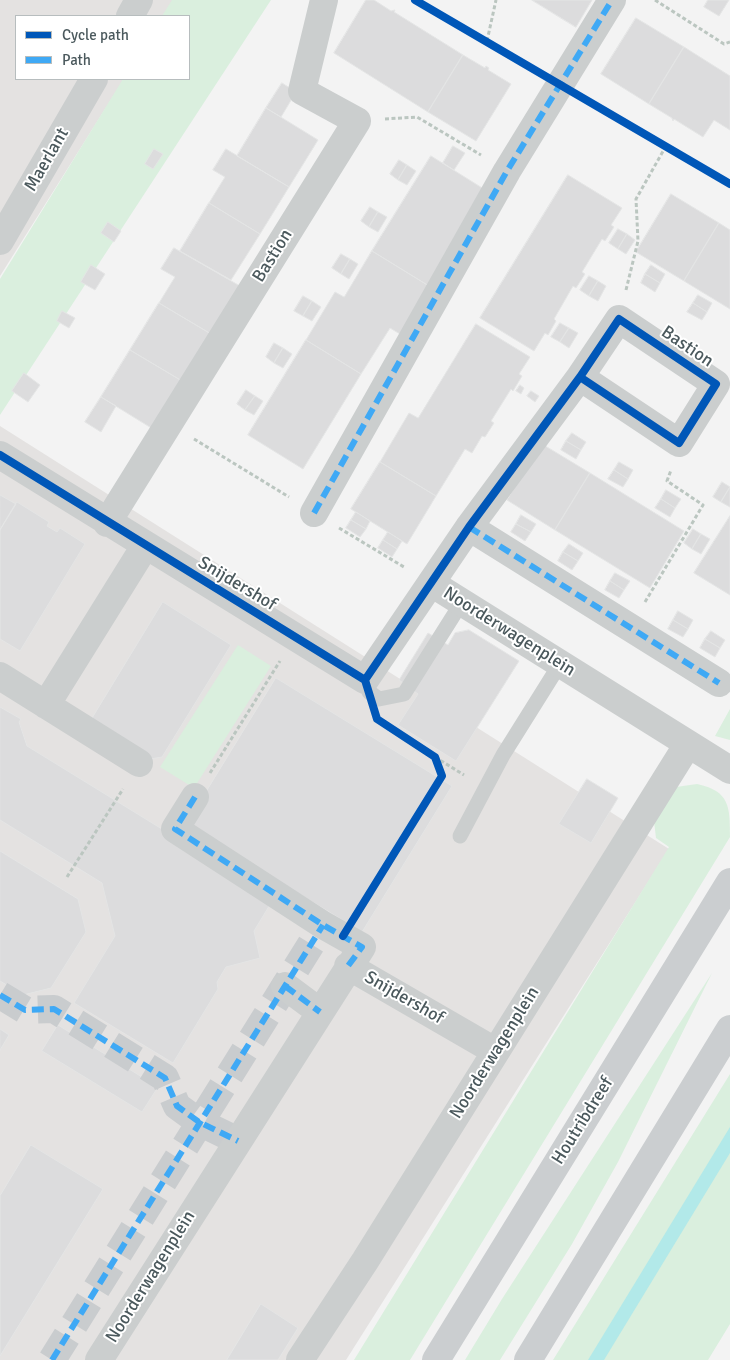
<!DOCTYPE html>
<html>
<head>
<meta charset="utf-8">
<style>
	body { margin:0 }
	#map { position:relative; width:730px; height:1360px; overflow:hidden; background:#f3f3f3; font-family:Signika,sans-serif }
	canvas { display:block }
	.legend { position:absolute; left:15px; top:15px; width:175px; height:65px; box-sizing:border-box; background:#fff; border:1px solid #b7bdbe; margin:0; padding:6px 9px; list-style:none; font-size:15px; color:#4b595d }
	.legend li { display:flex; align-items:center; gap:10px; height:25px }
	.legend b { width:25px; border:1px solid #b7bdbe }
</style>
</head>
<body>
<div id="map">
<canvas width="730" height="1360"></canvas>
<ul class="legend">
<li><b style="height:6px;background:#0057b8"></b>Cycle path</li>
<li><b style="height:6px;background:#3fa9f5"></b>Path</li>
</ul>
</div>
<script>
const ctx = document.querySelector('canvas').getContext('2d');
ctx.lineJoin = 'round';
function fill(path, color) {
  ctx.fillStyle = color;
  ctx.fill(path, 'evenodd');
}
function trace(path, color, width, dash) {
  ctx.strokeStyle = color;
  ctx.lineWidth = width;
  ctx.lineCap = dash ? 'butt' : 'round';
  ctx.setLineDash(dash || []);
  ctx.stroke(path);
}
function label(font, color, halo, rows, align = 'center') {
  ctx.font = font + ' Signika,sans-serif';
  ctx.lineWidth = 4;
  ctx.setLineDash([]);
  ctx.textBaseline = 'middle';
  ctx.strokeStyle = halo;
  ctx.fillStyle = color;
  for (const [text, x, y, turn = 0] of rows) {
    ctx.save();
    ctx.translate(x, y);
    ctx.rotate((+turn || 0) * Math.PI / 180);
    ctx.textAlign = isNaN(turn) ? turn : align;
    if (halo) ctx.strokeText(text, 0, 0);
    ctx.fillText(text, 0, 0);
    ctx.restore();
  }
}
fill(new Path2D(`
	M0,0H174L164,16H16V79H124L0,276Z
	M0,426L669,849L346,1360H0Z`), '#e4e2e1');
fill(new Path2D(`
	M172,0H271L0,415V279L123,79H189V16H162Z
	M238,645L271,666L194,788L160,767Z
	M730,709V740L715,736Z
	M697,784C730,791 730,807 730,837L410,1360H354L669,847L656,838L653,813L676,787Z
	M712,973L618,1162L572,1244L500,1360H465L502,1299Z
	M730,1074V1324L708,1360H553Z`), '#daefde');
fill(new Path2D(`
	M730,1127V1153L604,1360H588Z`), '#b2e9e9');
const building = new Path2D(`
	M366,0H374L391,11L395,10L394,12L463,55L428,112L334,53Z
	M532,0H592L576,27Z
	M708,0H729L719,16L704,7Z
	M636,18L684,47L649,104L601,74Z
	M684,47L730,76V130L714,120L703,137L674,119L673,121L672,118L649,104Z
	M463,55L485,68L486,66L489,68L488,70L511,84L476,141L428,112Z
	M282,83L296,92L281,117L266,108Z
	M266,108L318,140L289,187L237,156Z
	M453,146L465,153L454,170L443,163Z
	M154,149L163,154L153,169L145,164Z
	M226,149L289,187L260,234L209,203L225,177L213,170Z
	M431,156L487,191L429,286L372,251Z
	M399,160L407,165L398,180L390,174Z
	M407,165L416,171L407,185L398,180Z
	M568,175L622,208L611,225L614,227L605,241L602,239L582,272L585,274L576,288L573,286L554,319L556,321L548,335L545,333L534,351L480,318Z
	M671,194L719,223L684,281L636,252Z
	M209,203L260,234L231,280L180,251Z
	M370,207L378,212L369,227L361,221Z
	M378,212L387,217L378,232L369,227Z
	M108,222L121,231L114,242L101,233Z
	M719,223L730,230V309L684,281Z
	M618,229L627,234L618,249L609,243Z
	M627,234L635,240L626,254L618,249Z
	M174,248L240,286L211,334L159,303L175,277L161,269Z
	M372,251L429,286L400,334L390,328L361,374L306,340L335,292L344,297Z
	M341,254L350,259L341,274L332,268Z
	M350,259L358,264L349,279L341,274Z
	M91,265L105,274L95,290L81,282Z
	M651,265L665,274L660,283L645,274Z
	M645,274L660,283L655,292L641,283Z
	M589,276L598,281L589,296L580,290Z
	M598,281L606,286L598,301L589,296Z
	M698,295L712,303L707,312L693,303Z
	M303,296L312,301L303,316L294,311Z
	M312,301L321,307L312,321L303,316Z
	M159,303L211,334L182,381L130,350Z
	M693,303L707,312L702,320L687,312Z
	M62,311L75,318L69,328L57,321Z
	M560,323L569,328L560,342L551,337Z
	M476,324L530,357L519,374L522,376L513,391L511,389L491,421L494,423L485,437L482,436L472,453L465,449L436,496L380,462L409,413L418,418Z
	M569,328L578,333L569,348L560,342Z
	M306,340L361,374L303,469L248,435Z
	M274,343L283,348L274,363L266,357Z
	M283,348L292,354L283,368L274,363Z
	M130,350L182,381L153,429L101,397Z
	M24,373L40,385L28,402L12,391Z
	M520,385L524,388L521,394L516,391Z
	M246,390L255,396L245,410L237,404Z
	M531,391L539,396L535,402L527,396Z
	M255,396L263,401L254,415L245,410Z
	M101,397L116,406L101,432L85,422Z
	M572,433L586,442L581,450L566,441Z
	M566,441L581,450L576,459L561,450Z
	M542,444L590,473L555,530L507,500Z
	M380,462L436,496L407,544L351,509Z
	M619,462L633,470L628,479L614,470Z
	M614,470L628,479L623,487L608,479Z
	M590,473L684,531L650,588L555,530Z
	M722,482L730,487L721,502L713,497Z
	M730,487V507L721,502Z
	M666,490L681,499L675,508L661,499Z
	M0,495L16,504L0,530Z
	M661,499L675,508L670,517L655,508Z
	M17,502L49,522L47,526L57,532L60,528L85,544L20,651L0,639V530Z
	M356,512L370,521L366,529L351,520Z
	M521,515L536,524L531,532L516,524Z
	M730,516V595L694,573Z
	M351,520L366,529L360,537L346,528Z
	M516,524L531,532L525,541L511,532Z
	M693,529L701,534L692,549L684,543Z
	M388,532L402,541L397,549L383,540Z
	M701,534L710,539L701,554L692,549Z
	M383,540L397,549L392,557L378,548Z
	M569,544L583,553L578,561L563,552Z
	M563,552L578,561L572,570L558,561Z
	M615,573L630,581L624,590L610,581Z
	M610,581L624,590L619,598L605,590Z
	M163,602L231,645L162,757L150,759L90,722Z
	M678,611L693,620L688,629L673,620Z
	M673,620L688,629L683,637L668,629Z
	M469,630L519,661L456,761L398,725L418,694L399,680L428,633L448,645L455,633Z
	M711,631L725,640L720,648L705,639Z
	M705,639L720,648L715,657L700,648Z
	M276,678L452,786L362,932L186,825Z
	M0,707L21,719L19,722L27,746L274,898L254,931L260,958L226,967L217,982L218,989L173,1063L74,1003L115,936L102,883L0,820Z
	M587,779L618,798L591,843L559,824Z
	M0,851L78,899L86,932L51,988L23,995L0,981Z
	M58,1025L158,1087L142,1112L42,1051Z
	M0,1029L9,1035L0,1050Z
	M31,1145L103,1189L0,1356V1196Z
	M261,1304L298,1328L278,1360H227Z`);
fill(building, '#dcdcdd');
trace(building, '#e4e5e5', 1);
trace(new Path2D(`
	M0,995L25,1010L54,1009L165,1078L177,1106L199,1122L238,1141
	M52,1360L323,925`), '#c9ccce', 28, [28, 14]);
trace(new Path2D(`
	M655,0L724,44L730,42
	M487,41L496,0
	M385,119L417,117L481,155
	M626,290L638,241L636,199L666,146
	M194,439L289,497
	M339,528L404,567
	M645,602L703,505L667,481L671,470
	M435,757L464,775
	M210,773L280,661
	M67,877L123,789`), '#bbc6c0', 3, [4, 2.5]);
trace(new Path2D(`
	M369,692L379,699L404,694L462,602
	M460,836L503,755L560,664`), '#cbcece', 15);
trace(new Path2D(`
	M130,16L139,0
	M0,241L94,79
	M0,455L365,680L469,527L580,377L619,319L716,384L679,443L580,377
	M314,513L507,171L612,0
	M107,523L357,121L302,91L324,0
	M469,527L719,683
	M431,583L730,770
	M0,676L139,763
	M46,705L145,546
	M348,966L495,1051
	M285,986L320,1012
	M99,1360L362,947L323,925L175,829L195,797
	M300,1360L365,1261L688,744`), '#cbcece', 28);
trace(new Path2D(`
	M436,1360L730,882
	M528,1360L730,1029`), '#cbced0', 28);
trace(new Path2D(`
	M314,513L507,171L612,0
	M469,527L719,683
	M195,797L175,829L323,925L362,947L348,966
	M285,986L320,1012
	M0,995L25,1010L54,1009L165,1078L177,1106L199,1122L238,1141
	M52,1360L323,925`), '#3fa9f5', 6, [12, 6]);
trace(new Path2D(`
	M415,0L730,184
	M0,455L365,680L377,719L435,757L442,776L343,936
	M365,680L469,527L580,377L619,319L716,384L679,443L580,377`), '#0057b8', 8);
label('18px', '#4b595d', '#fff', [
	["Maerlant",47,160,-60],
	["Bastion",273,256,-58],
	["Bastion",687,347,34],
	["Snijdershof",237,584,31],
	["Noorderwagenplein",509,632,32],
	["Snijdershof",404,998,30],
	["Noorderwagenplein",495,1053,-58],
	["Houtribdreef",583,1121,-58],
	["Noorderwagenplein",151,1277,-58]
]);
</script>
</body>
</html>
